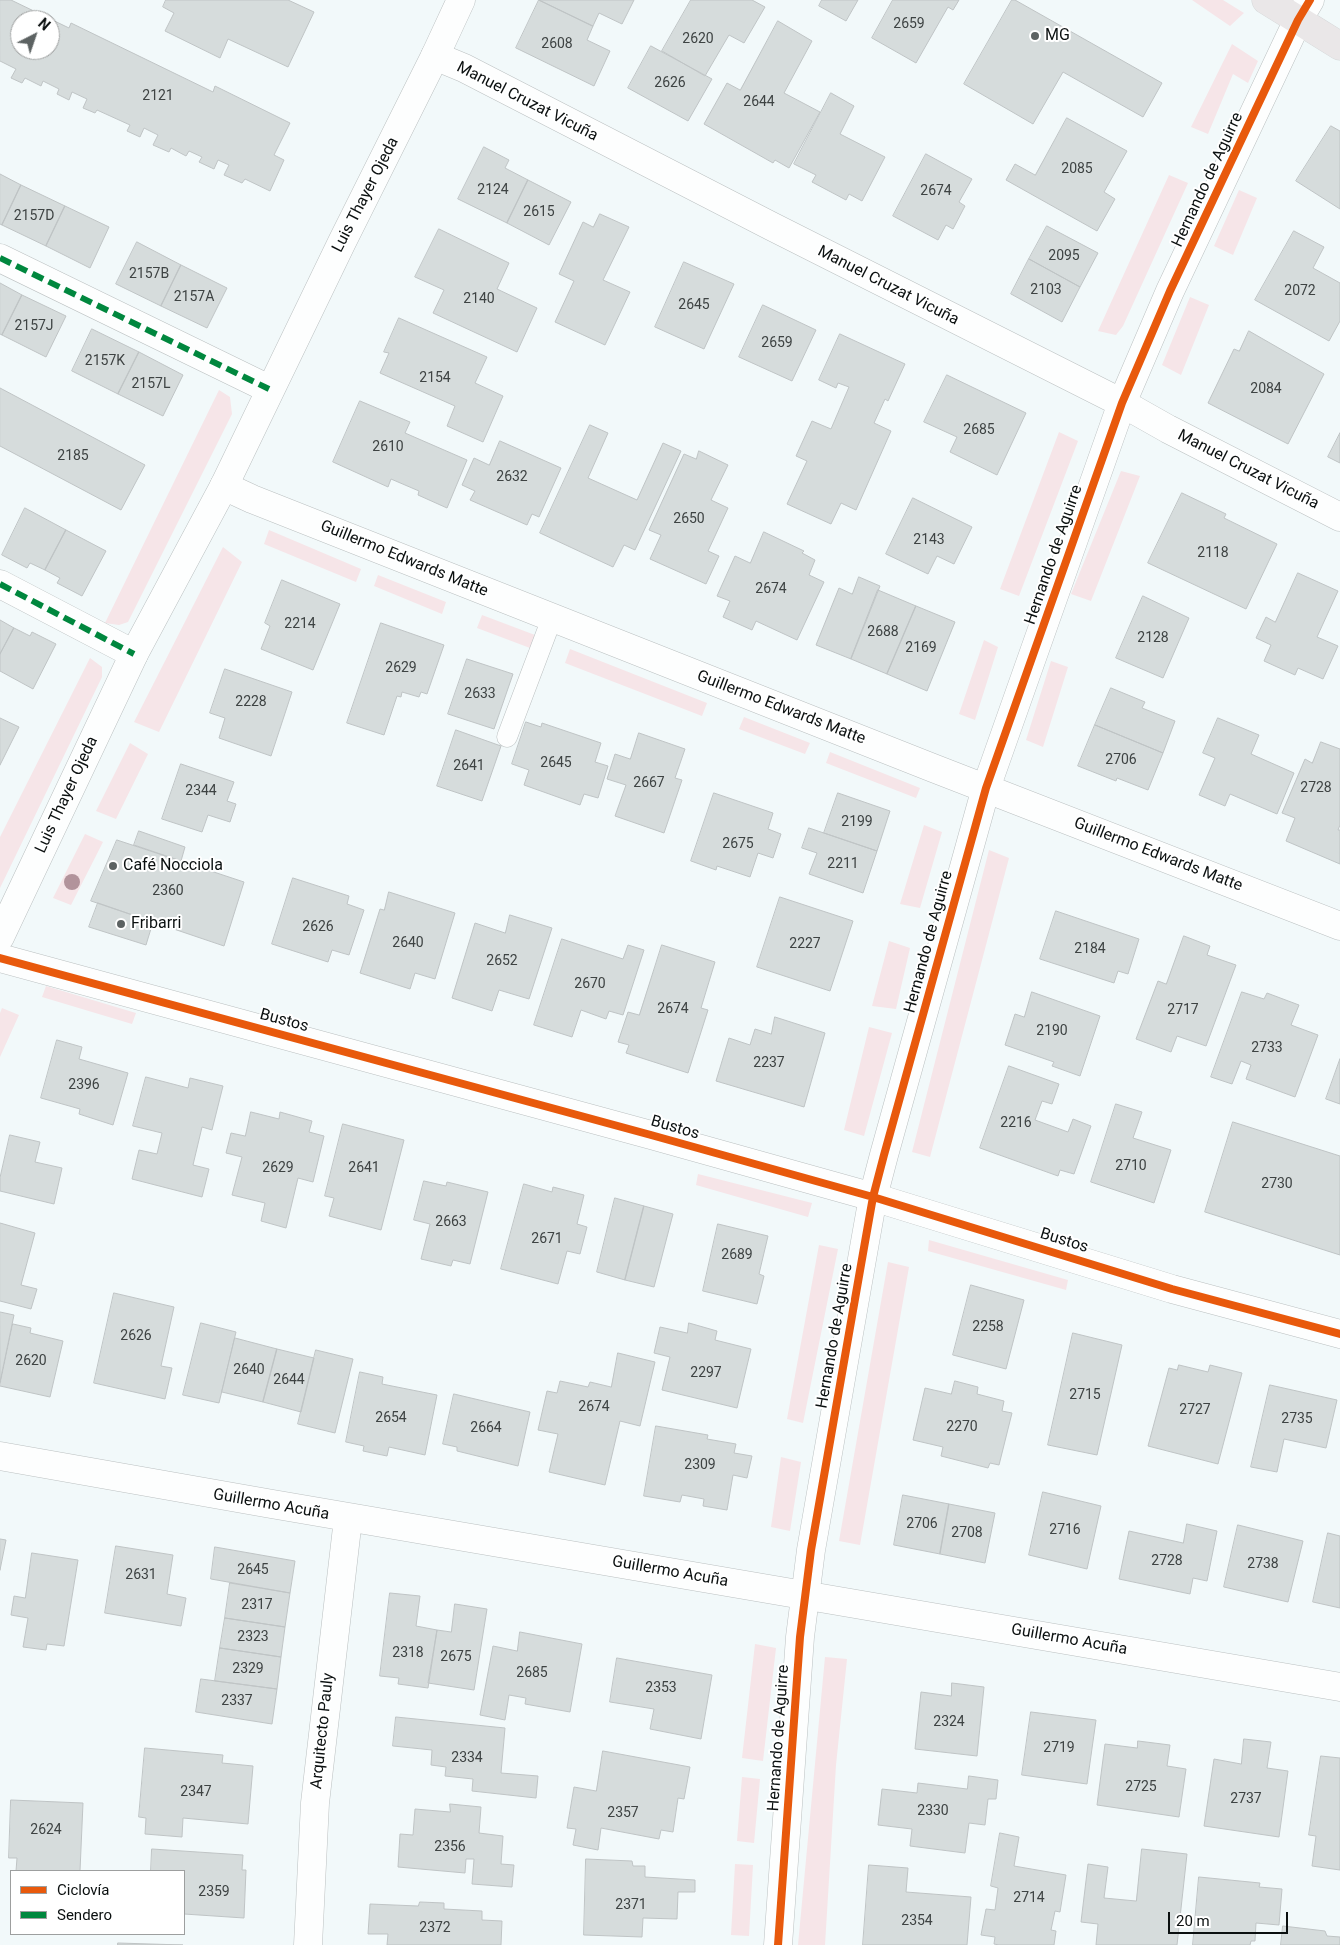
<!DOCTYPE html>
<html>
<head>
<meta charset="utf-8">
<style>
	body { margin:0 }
	#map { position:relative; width:1340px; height:1945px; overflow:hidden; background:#f2f9fa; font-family:Roboto,sans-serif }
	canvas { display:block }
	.legend { position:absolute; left:10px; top:1870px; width:175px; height:65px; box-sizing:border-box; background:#fff; border:1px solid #9d9f9f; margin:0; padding:6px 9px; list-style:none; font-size:15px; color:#0b1010 }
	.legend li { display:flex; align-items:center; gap:10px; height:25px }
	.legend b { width:25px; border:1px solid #9d9f9f }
	.north { position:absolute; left:10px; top:10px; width:50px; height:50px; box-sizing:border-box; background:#fff; border:1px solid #9d9f9f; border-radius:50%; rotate:41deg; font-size:14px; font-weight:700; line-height:20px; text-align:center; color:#0b1010 }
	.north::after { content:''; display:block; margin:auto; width:18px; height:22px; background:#5c6262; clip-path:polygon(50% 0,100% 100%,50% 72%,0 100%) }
	.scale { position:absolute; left:1168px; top:1912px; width:120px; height:22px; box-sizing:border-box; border:2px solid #0b1010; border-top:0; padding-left:6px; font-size:15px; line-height:18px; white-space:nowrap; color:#0b1010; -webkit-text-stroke:4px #fff; paint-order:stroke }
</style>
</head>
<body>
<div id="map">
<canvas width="1340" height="1945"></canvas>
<ul class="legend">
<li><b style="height:6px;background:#e8590c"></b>Ciclovía</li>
<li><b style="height:6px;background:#00873e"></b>Sendero</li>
</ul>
<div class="north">N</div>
<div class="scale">20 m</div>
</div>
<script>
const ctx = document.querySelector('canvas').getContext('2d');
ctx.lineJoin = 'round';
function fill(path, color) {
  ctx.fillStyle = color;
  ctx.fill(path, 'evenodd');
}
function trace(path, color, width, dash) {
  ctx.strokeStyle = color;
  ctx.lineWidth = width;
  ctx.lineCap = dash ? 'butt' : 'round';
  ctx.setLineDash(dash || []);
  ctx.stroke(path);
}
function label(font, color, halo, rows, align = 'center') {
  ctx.font = font + ' Roboto,sans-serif';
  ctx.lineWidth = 4;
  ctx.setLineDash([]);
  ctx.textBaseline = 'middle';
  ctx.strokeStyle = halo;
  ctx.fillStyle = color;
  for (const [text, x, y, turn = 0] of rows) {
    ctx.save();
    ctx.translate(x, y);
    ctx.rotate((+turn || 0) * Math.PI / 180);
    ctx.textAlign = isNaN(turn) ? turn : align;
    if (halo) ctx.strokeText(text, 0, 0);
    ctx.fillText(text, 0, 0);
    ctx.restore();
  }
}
fill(new Path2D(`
	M1192,0H1223L1244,13L1230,26Z
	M1232,44L1258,61L1248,83L1233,74L1208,134L1191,127Z
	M1169,175L1188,183L1123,326L1116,335L1098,331Z
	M1239,190L1257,198L1233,255L1214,246Z
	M1190,297L1209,305L1181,375L1162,365Z
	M219,390L230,397L232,414L128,622L119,625L105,623Z
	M1059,432L1078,441L1019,596L1000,589Z
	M1121,471L1140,476L1091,601L1071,594Z
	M269,530L361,569L356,582L264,544Z
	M223,547L242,562L159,732L134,722Z
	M378,575L446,602L442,614L374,586Z
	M482,615L535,635L530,648L477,628Z
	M984,640L998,647L975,720L959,714Z
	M570,649L707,703L702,716L565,663Z
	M90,658L102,667V677L0,888V837Z
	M1051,661L1068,667L1043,747L1026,740Z
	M744,717L810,743L805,754L739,729Z
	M130,743L148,754L116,819L96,811Z
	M830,752L920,788L916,798L826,763Z
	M924,825L942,832L920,908L900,904Z
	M85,834L103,842L71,905L53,898Z
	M989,850L1009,858L930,1157L912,1152Z
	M889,941L910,948L896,1009L872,1006Z
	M46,986L136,1013L132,1024L42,997Z
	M2,1008L19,1015L0,1057V1013Z
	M869,1027L892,1033L864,1136L844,1130Z
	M698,1174L812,1203L808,1217L696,1185Z
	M929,1240L1068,1280L1066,1290L928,1251Z
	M819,1245L838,1249L803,1423L787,1419Z
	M888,1262L909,1267L860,1545L839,1541Z
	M781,1457L801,1462L790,1531L771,1527Z
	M755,1644L776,1648L763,1761L742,1758Z
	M825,1657L847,1659L836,1765L825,1945H798Z
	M742,1777L760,1779L754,1843L737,1841Z
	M735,1864L753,1865L749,1936L731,1935Z`), '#f6e5e8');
const building = new Path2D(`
	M0,0H11L69,28L71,23L213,92L215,86L290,123L274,155L284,160L270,191L245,179L242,183L224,175L229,165L218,160L214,169L199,162L202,157L189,151L186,156L171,148L169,152L153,145L158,135L144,128L140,137L127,131L130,125L97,110L95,113L83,108L87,99L72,92L69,100L57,94L59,89L43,81L41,86L25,78L22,83L11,78L16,69L0,61ZM20,20H50V50H20Z
	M166,0H288L314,12L288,67L228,39L220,58L165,31L174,13L163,7Z
	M539,0H634L622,24L599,13L593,26Z
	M539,0L593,26L587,40L610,51L594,86L516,48Z
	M691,0H752L765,7L744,43L729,35L705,76L662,51Z
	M822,0H858L846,21L819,6Z
	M893,0H959L953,10L948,7L916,63L872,38Z
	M1012,0H1015L1162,83L1143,117L1063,72L1033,124L964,84Z
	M778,21L812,41L784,93L820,112L789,168L775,160L773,163L704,124L727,83L740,90Z
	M651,46L712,79L688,121L628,88Z
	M831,93L854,106L840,134L885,157L862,201L849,194L846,200L812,182L816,175L794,164Z
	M1067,118L1127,151L1104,192L1115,199L1097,231L1006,180L1015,164L1035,175Z
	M1331,126L1340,131V209L1296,181Z
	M484,147L509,160L505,168L528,180L507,223L458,199Z
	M926,154L972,179L959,202L965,206L953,229L946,225L938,240L893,216Z
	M0,174L21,185L2,225L0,224Z
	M528,180L571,202L549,245L507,223Z
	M21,185L65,206L46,246L2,225Z
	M65,206L109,227L90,268L46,246Z
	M600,214L629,227L603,280L630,292L605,345L555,322L574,281L559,274L583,222L593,227Z
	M1047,226L1098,253L1080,287L1029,259Z
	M439,229L509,263L497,289L537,308L517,352L433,313L444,290L415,277Z
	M1294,231L1324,247L1313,268L1340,283V321L1329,341L1255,300Z
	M137,242L181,265L161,306L116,284Z
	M1029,259L1080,287L1062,322L1011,294Z
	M684,262L734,284L704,349L655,327Z
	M181,265L227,288L207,328L161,306Z
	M0,283L22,295L2,335L0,334Z
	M22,295L66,316L46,357L2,335Z
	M763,305L816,330L792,381L739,357Z
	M399,318L487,357L475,383L503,396L483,442L447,426L455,406L380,373L389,353L384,352Z
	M92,329L139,352L118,394L72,371Z
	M1249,331L1324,374L1288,444L1208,403L1234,349L1239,351Z
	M840,334L905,364L888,401L885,399L874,423L891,431L856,510L841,503L831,524L787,504L807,461L796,456L812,421L831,429L849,387L838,383L836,388L819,380Z
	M139,352L183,375L163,416L118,394Z
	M947,375L1026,413L997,475L950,452L957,437L924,422Z
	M0,388L145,465L121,510L0,446Z
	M360,401L410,422L405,433L467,460L447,508L418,495L419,491L391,479L388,487L333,462Z
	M590,425L608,433L588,478L637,500L663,443L681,451L635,550L624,545L613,567L540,533Z
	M1340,433V463L1328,457Z
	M500,441L561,468L539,517L532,514L527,525L470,500L475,491L462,485L474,458L489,465Z
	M699,451L728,465L711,500L728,508L708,551L719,556L706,584L650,559L661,535L649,530L684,454L696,459Z
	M1182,493L1226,514L1224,518L1277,544L1246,609L1148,563Z
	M913,498L972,527L954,564L937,556L928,574L886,554Z
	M25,508L66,530L45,570L30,563L27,568L2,555Z
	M66,530L106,551L82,596L57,583L60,578L45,570Z
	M764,532L804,551L802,553L815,560L809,575L824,582L797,640L756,621L752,630L723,617L730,601L717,596L735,556L750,563Z
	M1298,573L1338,591L1317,637L1338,646L1323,679L1298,668L1295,675L1264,661L1271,645L1256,638L1266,617L1275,622Z
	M859,577L880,586L851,659L816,645L839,588L852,594Z
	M282,580L340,604L313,670L261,649L270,626L265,623Z
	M878,590L916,606L887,674L851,659Z
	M1143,596L1189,618L1163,678L1116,658Z
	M916,606L955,622L927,691L887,674Z
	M0,620L14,628L0,654Z
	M381,623L444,645L427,694L421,692L419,697L402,692L401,697L397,696L384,735L347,723Z
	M14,628L30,636L32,632L56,644L33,689L0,671V654Z
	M467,659L513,674L494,729L448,714Z
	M225,669L292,692L271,756L219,738L225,718L210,713Z
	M1111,688L1145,702L1142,708L1175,721L1163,753L1095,725Z
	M0,718L19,727L0,765Z
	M1218,718L1259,735L1251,754L1294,773L1277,814L1230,794L1225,806L1199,795L1215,758L1203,753Z
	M526,722L541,727L542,723L601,743L595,762L608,766L598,798L584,794L580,805L524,785L529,770L512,764Z
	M1095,725L1163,753L1148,790L1117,778L1116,781L1078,766Z
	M456,730L501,746L482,801L437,786Z
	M639,733L685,749L675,778L682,780L664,833L615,816L626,785L607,779L615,754L630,759Z
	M1321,742L1340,749V825L1338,830H1340V864L1286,841L1295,818L1282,813L1305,759L1312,763Z
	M181,764L234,782L227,801L236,804L230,822L208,815L202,832L162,819Z
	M714,793L773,813L768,829L781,834L773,858L758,853L750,877L717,866L716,870L691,861Z
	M838,793L890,811L877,851L824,833Z
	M809,828L877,851L863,893L809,874L817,853L802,848Z
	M139,831L185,847L181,861L134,845Z
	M117,840L244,882L224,946L91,901Z
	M293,878L349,896L347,904L364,910L349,955L332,950L328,962L272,944Z
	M389,892L455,913L435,979L415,973L410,989L360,973L380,909L384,910Z
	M780,897L853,921L830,991L757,967Z
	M98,903L153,922L146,945L89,927Z
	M1056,911L1139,939L1128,974L1118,971L1114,983L1040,959Z
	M510,915L552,928L529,999L499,990L492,1011L452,998L475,923L505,933Z
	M1184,936L1210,946L1207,955L1236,965L1206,1046L1177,1036L1171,1052L1136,1039L1158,981L1166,984Z
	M562,939L623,959L628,945L644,950L623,1015L609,1011L606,1019L581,1010L572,1037L534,1025Z
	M662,945L715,962L701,1008L708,1010L688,1073L626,1053L629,1045L618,1042L628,1012L639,1015Z
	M1032,992L1100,1016L1080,1076L1052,1066L1054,1062L1005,1045L1015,1014L1024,1017Z
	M1242,992L1264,999L1267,993L1299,1005L1291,1025L1318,1035L1295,1097L1246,1079L1251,1065L1241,1061L1232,1084L1211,1077Z
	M775,1017L825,1033L804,1107L716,1081L729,1038L750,1045L755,1029L771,1034Z
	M57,1040L82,1047L79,1059L128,1073L113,1125L79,1114L80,1109L41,1098Z
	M1340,1059V1104L1326,1099Z
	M1009,1066L1059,1084L1052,1104L1042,1101L1035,1120L1068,1132L1073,1119L1091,1126L1074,1174L1060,1170L1058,1176L980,1148Z
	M146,1077L188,1088L190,1078L223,1086L212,1130L202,1127L193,1165L209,1169L202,1197L132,1179L139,1150L157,1154L162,1133L133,1126Z
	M1116,1104L1142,1112L1133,1138L1171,1150L1154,1203L1091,1182Z
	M251,1112L279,1119L280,1112L312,1121L309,1132L324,1136L313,1182L298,1178L286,1228L261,1221L265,1203L232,1195L242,1157L226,1153L231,1133L245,1136Z
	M1233,1122L1340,1156V1255L1205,1212Z
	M343,1124L404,1140L381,1230L329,1216L334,1198L325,1196Z
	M10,1135L40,1142L35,1162L62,1168L54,1204L0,1191V1178Z
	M424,1181L446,1186L447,1182L488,1192L470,1264L453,1260L451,1266L421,1259L430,1224L414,1220Z
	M524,1184L552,1192L553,1187L584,1195L577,1224L587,1227L580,1254L567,1251L558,1284L501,1269Z
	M615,1198L644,1206L625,1280L597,1272Z
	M644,1206L673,1214L654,1287L625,1280Z
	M0,1223L35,1233L21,1285L37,1289L31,1309L0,1301Z
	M718,1224L768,1236L759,1274L764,1276L757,1304L703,1291Z
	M971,1285L1024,1300L1006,1369L953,1355Z
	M114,1293L174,1307L161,1366L172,1368L165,1399L94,1383Z
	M0,1312L14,1315L0,1382Z
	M201,1323L236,1332L219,1403L183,1395Z
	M689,1323L717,1331L715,1340L751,1349L737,1408L662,1390L670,1357L654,1353L660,1327L687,1333Z
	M13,1324L31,1328L30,1333L63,1341L50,1397L0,1386Z
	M1073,1333L1122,1345L1097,1455L1048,1445Z
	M235,1338L277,1349L263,1402L222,1392Z
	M277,1349L314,1358L301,1412L263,1402Z
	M316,1350L353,1359L335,1433L298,1424Z
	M618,1353L655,1362L640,1426L620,1421L605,1485L549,1472L558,1434L538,1430L547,1391L557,1393L560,1381L588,1387L590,1382L611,1387Z
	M1179,1365L1208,1372L1210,1365L1242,1373L1218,1464L1148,1446L1169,1368L1177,1370Z
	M360,1372L383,1377L382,1384L437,1395L425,1455L389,1447L387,1456L363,1451L364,1446L346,1442Z
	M955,1381L978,1387L977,1394L1004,1401L1002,1411L1012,1413L999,1465L990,1463L988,1468L941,1456L943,1447L913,1440L925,1388L951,1394Z
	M1270,1385L1337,1400L1326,1448L1284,1439L1277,1472L1251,1467Z
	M454,1394L530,1412L518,1466L457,1451V1447L443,1444Z
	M656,1426L708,1435L707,1439L736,1444L734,1453L752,1456L747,1478L733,1475L727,1510L703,1506L704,1499L682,1495L680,1502L644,1496Z
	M1043,1492L1101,1506L1087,1569L1029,1555Z
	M903,1495L949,1504L940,1554L894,1545Z
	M949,1504L995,1513L985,1563L940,1554Z
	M1187,1524L1217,1531L1207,1581L1193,1578L1190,1594L1119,1579L1129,1531L1183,1543Z
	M1238,1525L1303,1541L1288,1602L1224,1587Z
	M1328,1533L1340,1536V1608L1313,1602Z
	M0,1539L6,1540L0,1570Z
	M116,1546L173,1555L167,1594L186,1598L181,1626L105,1613Z
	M215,1547L295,1561L290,1593L211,1579Z
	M32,1553L78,1560L64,1646L47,1644L46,1650L23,1647L28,1618L11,1615L14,1596L25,1598Z
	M230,1583L290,1593L285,1627L225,1618Z
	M390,1593L420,1596L416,1626L437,1630L428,1688L398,1684L399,1678L380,1676Z
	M455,1604L487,1609L474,1690L428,1683L437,1630L451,1632Z
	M225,1618L285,1627L281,1657L220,1648Z
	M520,1632L582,1644L570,1712L525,1704L526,1698L509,1695L505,1720L480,1715L493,1646L517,1651Z
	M220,1648L281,1657L277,1689L215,1681Z
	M617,1658L712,1675L701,1739L650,1729L654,1709L610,1702Z
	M201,1679L277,1689L272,1724L196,1712Z
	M952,1683L984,1687L977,1756L915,1749L921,1692L951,1696Z
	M1031,1712L1096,1720L1087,1784L1022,1775Z
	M396,1717L505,1728L501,1773L538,1776L536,1798L472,1791L473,1779L445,1776L446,1767L431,1765L432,1750L393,1746Z
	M1244,1739L1271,1742L1267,1768L1288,1771L1279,1837L1204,1826L1214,1759L1241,1764Z
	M1138,1741L1170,1745L1167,1766L1186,1769L1179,1817L1097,1805L1105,1744L1137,1748Z
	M145,1748L223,1755L222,1763L253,1766L248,1824L183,1818L182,1837L145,1834L146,1818L139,1817Z
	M603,1751L690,1767L684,1799L678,1798L673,1832L661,1830L659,1839L601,1828L598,1850L573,1845L576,1829L567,1828L574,1787L596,1791Z
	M1321,1756L1340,1758V1870L1312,1866L1316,1836L1309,1835Z
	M969,1776L998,1780L996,1799H988L985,1825L969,1823L965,1853L910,1846L912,1829L878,1825L882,1789L917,1793L918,1783L967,1789Z
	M11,1800L83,1803L80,1871H16L17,1858H9Z
	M450,1804L481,1807L479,1833L503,1836L501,1864L514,1865L512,1887L472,1884L474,1859H466L465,1873L398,1867L400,1834L413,1835L415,1809L450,1812Z
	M1000,1833L1019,1837L1014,1866L1066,1875L1060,1912L1055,1911L1051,1930L1056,1931L1054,1945H999L994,1944L995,1937L981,1935L986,1909L995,1910L998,1888L991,1886Z
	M152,1849L243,1855L242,1870H246L244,1918L184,1914V1871H151Z
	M1142,1849L1187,1854L1177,1945H1096L1098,1924L1081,1922L1088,1864L1108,1867L1104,1898L1136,1901Z
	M586,1859L632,1861L633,1866H645V1877L695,1880V1892H678L677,1919L643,1918L642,1937L584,1935Z
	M869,1865L908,1868L906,1892L971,1897L967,1945H863Z
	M1199,1877L1260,1883L1259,1887L1282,1889L1279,1925L1256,1923L1255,1941H1251L1250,1945H1193Z
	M420,1902L444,1903V1909L482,1911V1920L502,1921L501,1945H387L388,1934H368L370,1904L418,1906Z
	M1283,1926L1325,1931L1327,1936L1340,1937V1945H1281Z
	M118,1943L183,1945H118Z`);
fill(building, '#d6dcdc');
trace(building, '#bfc4c5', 1);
const service = new Path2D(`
	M507,737L552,618`);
const minor = new Path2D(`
	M435,56L464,68L771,226L1122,403L1168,429L1340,517
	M0,258L269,389
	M224,486L252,499L933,768L1340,926
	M0,584L134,654
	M0,958L651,1135L873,1197L1172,1289L1340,1334
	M0,1456C446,1536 893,1609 1340,1687
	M308,1945L315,1803L348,1519
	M778,1945L800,1637L811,1550L865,1242L873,1197L884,1155L986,788L1122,403L1170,291L1298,20L1310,0`);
const tertiary = new Path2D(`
	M0,937L134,654L224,486L342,242L435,56L461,0`);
const primary = new Path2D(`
	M1266,0L1340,46`);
trace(service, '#bbc0c1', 21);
trace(minor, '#bbc0c1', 29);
trace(tertiary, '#bbc0c1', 29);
trace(primary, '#d3d6d7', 29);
trace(service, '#fdfefe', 20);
trace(minor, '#fdfefe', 28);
trace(tertiary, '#fdfefe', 28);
trace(primary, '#eae7e8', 28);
trace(new Path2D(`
	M0,258L269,389
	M0,584L134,654`), '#00873e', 6, [12, 6]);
trace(new Path2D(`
	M0,958L651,1135L873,1197L1172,1289L1340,1334
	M778,1945L800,1637L811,1550L865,1242L873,1197L884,1155L986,788L1122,403L1170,291L1298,20L1310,0`), '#e8590c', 8);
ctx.fillStyle = '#b2939b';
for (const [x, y] of [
	[72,882]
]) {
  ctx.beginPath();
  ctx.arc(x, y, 8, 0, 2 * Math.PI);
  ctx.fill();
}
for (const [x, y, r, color] of [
	[1035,36,5,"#5c6262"],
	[113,866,5,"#5c6262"],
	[121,924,5,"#5c6262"]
]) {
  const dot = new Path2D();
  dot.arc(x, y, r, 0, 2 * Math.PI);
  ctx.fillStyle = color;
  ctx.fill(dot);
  trace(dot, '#fff', 2);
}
label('14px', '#3e4343', null, [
	["2659",909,24],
	["2620",698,39],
	["2608",557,44],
	["2626",670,83],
	["2121",158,96],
	["2644",759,102],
	["2085",1077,169],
	["2124",493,190],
	["2674",936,191],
	["2615",539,212],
	["2157D",34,216],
	["2095",1064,256],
	["2157B",149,274],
	["2103",1046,290],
	["2072",1300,291],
	["2157A",194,297],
	["2140",479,299],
	["2645",694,305],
	["2157J",34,326],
	["2659",777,343],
	["2157K",105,361],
	["2154",435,378],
	["2157L",151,384],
	["2084",1266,389],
	["2685",979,430],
	["2610",388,447],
	["2185",73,456],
	["2632",512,477],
	["2650",689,519],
	["2143",929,540],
	["2118",1213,553],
	["2674",771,589],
	["2214",300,624],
	["2688",883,632],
	["2128",1153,638],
	["2169",921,648],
	["2629",401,668],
	["2633",480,694],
	["2228",251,702],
	["2706",1121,760],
	["2645",556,763],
	["2641",469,766],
	["2667",649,783],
	["2728",1316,788],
	["2344",201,791],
	["2199",857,822],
	["2675",738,844],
	["2211",843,864],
	["2360",168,891],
	["2626",318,927],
	["2640",408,943],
	["2227",805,944],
	["2184",1090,949],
	["2652",502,961],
	["2670",590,984],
	["2674",673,1009],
	["2717",1183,1010],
	["2190",1052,1031],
	["2733",1267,1048],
	["2237",769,1063],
	["2396",84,1085],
	["2216",1016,1123],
	["2710",1131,1166],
	["2629",278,1168],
	["2641",364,1168],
	["2730",1277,1184],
	["2663",451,1222],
	["2671",547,1239],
	["2689",737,1255],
	["2258",988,1327],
	["2626",136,1336],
	["2620",31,1361],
	["2640",249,1370],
	["2297",706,1373],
	["2644",289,1380],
	["2715",1085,1395],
	["2674",594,1407],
	["2727",1195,1410],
	["2654",391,1418],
	["2735",1297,1419],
	["2270",962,1427],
	["2664",486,1428],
	["2309",700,1465],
	["2706",922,1524],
	["2716",1065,1530],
	["2708",967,1533],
	["2728",1167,1561],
	["2738",1263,1564],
	["2645",253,1570],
	["2631",141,1575],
	["2317",257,1605],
	["2323",253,1637],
	["2318",408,1653],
	["2675",456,1657],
	["2329",248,1669],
	["2685",532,1673],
	["2353",661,1688],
	["2337",237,1701],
	["2324",949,1722],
	["2719",1059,1748],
	["2334",467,1758],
	["2725",1141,1787],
	["2347",196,1792],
	["2737",1246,1799],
	["2330",933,1811],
	["2357",623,1813],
	["2624",46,1830],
	["2356",450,1847],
	["2359",214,1892],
	["2714",1029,1898],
	["2371",631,1905],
	["2354",917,1921],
	["2372",435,1928]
]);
label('16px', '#0b1010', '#fff', [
	["MG",1045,36],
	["Café Nocciola",123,866],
	["Fribarri",131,924]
], 'left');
label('16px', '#0b1010', '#fff', [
	["Manuel Cruzat Vicuña",527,102,27],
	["Hernando de Aguirre",1208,180,-65],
	["Luis Thayer Ojeda",366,195,-63],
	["Manuel Cruzat Vicuña",888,286,27],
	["Manuel Cruzat Vicuña",1248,470,27],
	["Hernando de Aguirre",1054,555,-71],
	["Guillermo Edwards Matte",404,559,22],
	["Guillermo Edwards Matte",781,708,21],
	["Luis Thayer Ojeda",67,795,-65],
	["Guillermo Edwards Matte",1158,855,21],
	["Hernando de Aguirre",929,942,-75],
	["Bustos",284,1021,15],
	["Bustos",675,1128,16],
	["Bustos",1064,1241,17],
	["Hernando de Aguirre",835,1336,-80],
	["Guillermo Acuña",271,1505,10],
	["Guillermo Acuña",670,1572,10],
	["Guillermo Acuña",1069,1640,10],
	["Arquitecto Pauly",323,1731,-84],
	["Hernando de Aguirre",779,1738,-86]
]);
</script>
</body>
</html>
